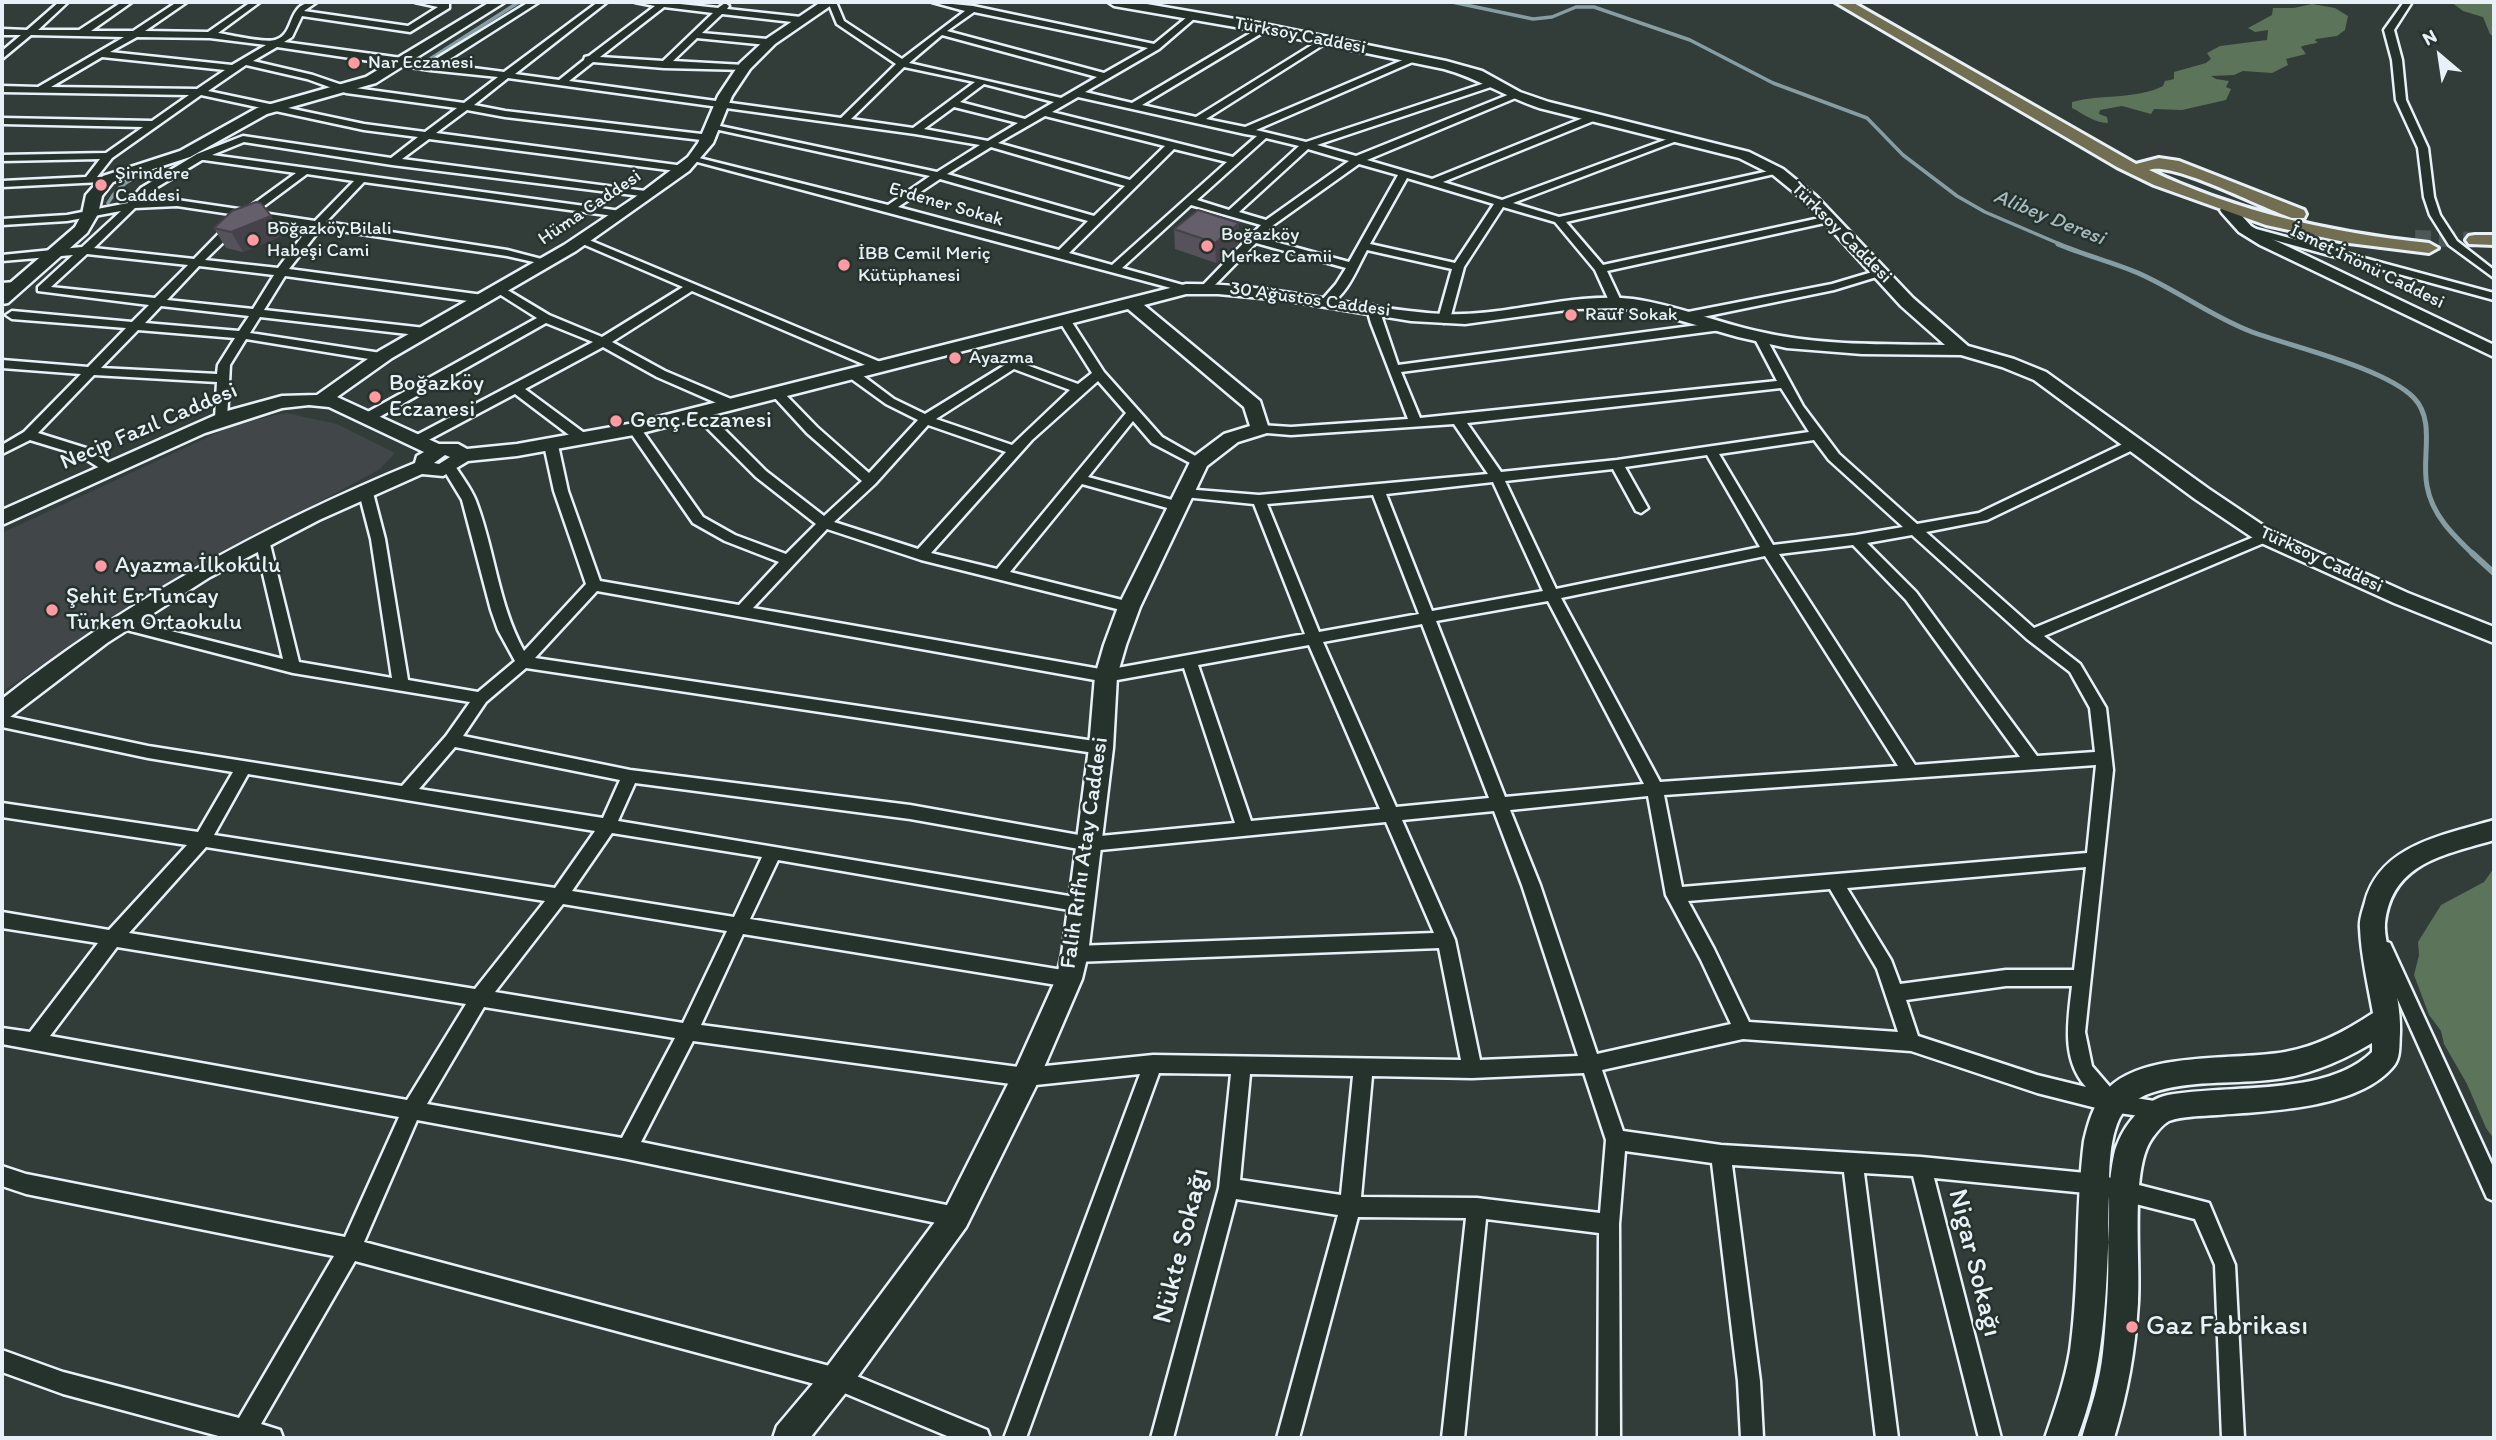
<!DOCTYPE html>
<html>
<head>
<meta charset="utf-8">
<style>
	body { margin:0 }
	#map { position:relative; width:2496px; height:1440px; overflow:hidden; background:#323c39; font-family:Itim,sans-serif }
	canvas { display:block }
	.frame { position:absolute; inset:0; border:4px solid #e8f1f8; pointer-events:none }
	.north { position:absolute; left:2405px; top:21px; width:70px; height:70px; -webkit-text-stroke:5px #26332d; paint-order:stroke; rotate:331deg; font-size:19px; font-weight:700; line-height:28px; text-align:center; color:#e8f1f8 }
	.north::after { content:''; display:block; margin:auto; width:24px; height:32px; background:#e8f1f8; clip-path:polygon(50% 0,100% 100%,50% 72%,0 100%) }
</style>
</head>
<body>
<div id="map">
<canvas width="2496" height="1440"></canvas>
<div class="frame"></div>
<div class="north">N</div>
</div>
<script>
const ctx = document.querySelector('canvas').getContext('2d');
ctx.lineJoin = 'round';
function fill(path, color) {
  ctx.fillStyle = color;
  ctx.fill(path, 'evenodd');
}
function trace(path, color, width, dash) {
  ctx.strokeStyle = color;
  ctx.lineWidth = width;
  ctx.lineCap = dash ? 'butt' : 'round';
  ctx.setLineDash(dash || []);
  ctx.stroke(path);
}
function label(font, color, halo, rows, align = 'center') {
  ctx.font = font + ' Itim,sans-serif';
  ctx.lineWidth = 5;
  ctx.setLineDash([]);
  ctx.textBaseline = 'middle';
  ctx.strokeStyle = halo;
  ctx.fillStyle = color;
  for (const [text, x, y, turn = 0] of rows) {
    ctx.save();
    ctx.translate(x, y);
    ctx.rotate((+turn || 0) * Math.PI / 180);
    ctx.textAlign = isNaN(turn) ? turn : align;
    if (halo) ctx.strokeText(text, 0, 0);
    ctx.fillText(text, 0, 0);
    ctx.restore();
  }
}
fill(new Path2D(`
	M286,413L337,424L395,453L380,469L140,599L2,692V533L236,424Z`), '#414648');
fill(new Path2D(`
	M2451,2H2494V37L2490,34L2483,17L2463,11Z
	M2312,4L2335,8L2348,16L2345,30L2337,36L2316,39L2315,41L2318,42C2313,45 2305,44 2301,47L2306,54L2286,59L2288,65L2272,73L2243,71L2234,75L2211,76L2216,79L2229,81L2226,87L2231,89L2226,100L2182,110L2154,109L2151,114L2122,106L2100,110L2099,114L2107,117L2108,123C2094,123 2084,114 2072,108V102C2101,94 2134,100 2163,86L2165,81L2174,79V72L2206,63L2211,59L2207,53L2220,46L2267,40L2268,30L2255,32L2248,28L2272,15L2273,8H2294Z
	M2494,868V1139L2486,1128L2467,1084L2444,1044L2441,1031L2429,1015L2414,975L2419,955L2418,942L2441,905L2484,882Z`), '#5c7459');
trace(new Path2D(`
	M1452,2L1533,19L1552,17L1576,7H1594L1690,40L1773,83L1867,118L1903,155L1957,196L1985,212L2062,245
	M430,59L519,2
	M108,203C124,173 160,168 190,158`), '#869ea3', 3.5);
trace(new Path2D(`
	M2058,244C2084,255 2112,262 2138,273C2177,290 2212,317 2252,332C2293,347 2385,368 2414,398C2436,421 2421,458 2427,486C2432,515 2453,535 2474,555`), '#869ea3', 5);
trace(new Path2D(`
	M2472,553L2494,573`), '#869ea3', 6);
trace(new Path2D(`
	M2415,238L2475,240`), '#4d5756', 16, [16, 8]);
const street = new Path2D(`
	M59,2H68L38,30H79L122,2H132L91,31H133L177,2H187L145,31L208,32L251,2H260L218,33C231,35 263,43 275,40C297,34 285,1 317,2L304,11L408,26L438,7L415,2L449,4V8L410,32L302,16L292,37L284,42L431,62L529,2H539L442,64L504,72L598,2H607L515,74L559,80L584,60L585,57L589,56L655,6L635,2H661L718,8L725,3L729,6L727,9L801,17L806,20L801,23L722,14L702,33L767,39L772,42L767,45L697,38L673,61L744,65L749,68L747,70L664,68L593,62L569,81L841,118L896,64L837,24L828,2H836L844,21L902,59L965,11L932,2L973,6L1154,44L1192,13L1197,16L1195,18L1159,49L1085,92L1132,103L1264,25L1269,28L1267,30L1142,105L1196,117L1323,38L1328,41L1326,43L1206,119L1245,127L1412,56L1417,59L1415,61L1256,130L1306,142L1494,80L1497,81V85L1317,145L1356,156L1515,92L1518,93V97L1367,160L1432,179L1588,116H1596V120L1443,182L1502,200L1673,137L1682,139L1513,203L1559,217L1778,169L1783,172L1566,222L1603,265L1829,216L1834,219L1829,222L1607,271L1622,303L1616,307L1610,303L1595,270L1555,222L1503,207L1464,267L1450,319L1444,323L1438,319L1452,269L1367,250C1357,268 1347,297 1327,305L1321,301L1336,284L1346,268L1256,243L1210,290H1202V286L1261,225L1191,205L1122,268L1190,287L1192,289L1186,292L690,160L695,157L888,205L930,176L710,128L715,125L937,172L980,145L915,134L508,78L474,105L505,111L710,135L715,138L710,141L505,117L467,110L436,133L684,166L689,169L684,172L429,139L402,159L653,192L654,194L649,197L392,165L244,142L212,155L621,211L626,214L621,217L364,182L326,222L507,250L553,262L547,265L507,256L321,228L289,269L483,295L489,299L483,303L285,276L264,310L425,328L431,332L425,336L260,317L250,333L381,353L387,357L381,361L246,339L230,365L227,419L221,423L215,419L217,382L94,375L38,433L89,449L114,467V473L109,474L79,455L30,440L2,454V445L24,432L81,374L2,368V360L88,367L126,328L12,319L6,315L12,311L132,322L149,305L38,291V287L73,255L2,261V255L82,247L121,211L67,221L2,225V219L67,215L128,203L141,188L197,154L243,136L391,158L418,137L364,130L201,95L112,158L97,177L102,178V182L2,187V181L86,177L100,159L2,161V155L106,153L143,127L2,124V118L152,121L189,95L2,92V86L38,87L124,37L31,35L2,59V51L21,35H2V29L27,30ZM664,7L713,13L663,61L600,57ZM974,12L1148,48L1104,73L947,31ZM942,35L1097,77L1061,98L909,63ZM137,37L210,38L266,45L232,65L110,52ZM277,47L430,70L498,77L464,103L348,87L313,75L253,61ZM102,57L225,70L197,89L51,87ZM246,65L307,79L346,93L457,108L425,132L364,124L208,91ZM904,67L975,82L913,128L851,119ZM984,84L1054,102L1025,119L960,102ZM1078,97L1245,134L1257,136L1233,157L1052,112ZM954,107L1018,123L988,141L924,129ZM1045,116L1165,146L1130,180L998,143ZM1266,138L1299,146L1229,210L1197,200ZM991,147L1125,186L1094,216L947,174ZM1174,149L1227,162L1112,265L1069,253ZM1308,149L1349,161L1266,220L1239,212ZM202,160H204L296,173L245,210L177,200L141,201L149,192ZM1359,164L1398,175L1349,262L1261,238L1272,226ZM307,174L354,181L315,221L256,212ZM1407,178L1494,204L1455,263L1370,244ZM940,179L1088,221L1059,250L898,207ZM177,206L237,215L194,259L94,248L135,208ZM249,217L310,226L278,268L205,260ZM87,254L188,265L155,298L51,287ZM199,266L274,275L253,309L167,300ZM161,306L249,316L239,331L145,323ZM138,330L235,338L218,365L217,374L101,368Z
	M2404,2H2412L2394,30L2402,60L2406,100L2428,148L2434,197L2440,215L2457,241L2494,270V278L2449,245L2430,215L2424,197L2418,148L2396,100L2392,60L2384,30Z
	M2245,226L2494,293V300L2241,231L2239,229Z
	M582,237L885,364L887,367L881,371L877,370L692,291L612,342L665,371L738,402V408H728L657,377L603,347L525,389L587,435V441H577L515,394L421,444H411V438L593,342L546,323L374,420H364V414L537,318L496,292V288H504L549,315L602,337L683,287L578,242L576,240Z
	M1879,270L1883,271V275L1834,290L1688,320L1682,316L1688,312L1832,284Z
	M16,282L22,285L20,287L2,289V283Z
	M1373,305L1379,309L1398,365L1721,322L1727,326L1721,330L1401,372L1420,418L1777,381L1754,337L1756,334H1764L1803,406L1839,454L1917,524L1979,513L2129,441H2139V447L1987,520L1926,532L2034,628L2261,534H2271L2273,537L2271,540L2044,636L2080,664L2106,708L2113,770L2085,1032L2092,1066L2117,1095L2167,1103L2170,1110L2167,1117L2160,1119L2112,1112L2037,1093L1911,1051L1743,1039L1602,1070L1623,1131L1721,1145L1921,1157L2096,1174L2209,1203L2235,1265L2244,1438H2222L2215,1265L2195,1219L2096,1194L1934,1178L2001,1438H1979L1913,1176L1864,1173L1898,1438H1876L1844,1172L1732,1165L1760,1381L1763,1438H1741L1738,1381L1712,1163L1625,1151L1619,1224L1620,1438H1598L1599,1233L1486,1219L1464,1438H1442L1466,1218L1358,1217L1299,1438H1277L1338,1215L1236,1199L1173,1438H1151L1219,1188L1231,1074L1159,1073L1026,1438H1004L1140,1074L1026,1086L693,1041L641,1142L956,1207L963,1210L966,1217L963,1224L956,1227L627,1159L417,1120L364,1242L837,1368L987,1430L990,1438H952L837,1390L355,1261L261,1424L280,1430L283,1438H226L63,1394L2,1372V1350L63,1372L239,1418L334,1256L26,1194L2,1186V1166L26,1174L345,1237L399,1117L2,1044V1028L30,1032L98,943L2,928V912L109,930L187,845L2,817V803L198,832L233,772L148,758L2,727V715L148,746L402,786L446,736L470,702L293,673L119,628L114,627L112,623L114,619L119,618L283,659L255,540L262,535L269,540L299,662L392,678L371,539L358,489L365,485L372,489L385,539L408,680L478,692L515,661L498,630L491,610L462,500L442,467L444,464H454C461,476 471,488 476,501C495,551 498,604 524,651L586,584L554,491L544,445L551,441L558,445L568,491L600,581L739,605L779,562L725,541L693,523L628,429L629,426H639L703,517L735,535L786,554L816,524L756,477L694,415V409H704L766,471L824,516L862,481L807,433L774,397V391H782L817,427L869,473L918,420L886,404L850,378V372H858L894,399L925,414L1013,360L1078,384L1092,373L1058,319L1064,315L1068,316L1104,372L1162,437L1206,462L1204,465H1194L1152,443L1133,421L1088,477L1183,503L1185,506L1183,509L1178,511L1082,484L1010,572L1134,603L1136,607L1134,611L1129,612L921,560L827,529L753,608L1106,670L1305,634L1254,504L1184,497L1177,493L1184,489L1259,495L1488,474L1454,424L1291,435L1255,432L1254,429L1260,425L1291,427L1408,419L1371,323L1367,309ZM1014,369L1070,390L1012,445L936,419ZM1098,381L1126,413L997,569L931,553L1032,440ZM1781,388L1809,432L1617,460L1501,472L1467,423ZM928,425L1006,452L918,549L834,522L875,484ZM1814,440L1829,460L1903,527L1856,535L1773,545L1719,454ZM1707,455L1760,547L1556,589L1505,481L1613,469L1636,511L1641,513L1648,508L1625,467ZM1493,482L1543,591L1432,611L1386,494ZM1373,495L1419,614L1319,632L1267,504ZM1912,535L2027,639L2070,672L2090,708L2095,752L2037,756L1916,592L1867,543ZM1853,545L1906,600L2020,757L1915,765L1779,554ZM1765,556L1898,766L1660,782L1561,598ZM597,591L1106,682L1184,668L1235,823L1090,837L910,805L630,770L463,736L486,702L526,668L1101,754L1107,752L1109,748L1107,744L1101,742L535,658ZM1548,601L1644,784L1505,797L1436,621ZM1422,624L1489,798L1396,807L1323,642ZM1309,645L1380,809L1251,821L1198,665ZM455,747L620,780L603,818L419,789ZM2096,765L2087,853L1682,887L1664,795ZM248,774L595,831L555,888L214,835ZM635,783L910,819L1090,851L1386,822L1434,933L1075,946L1069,948L1066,954L1069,960L1075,962L1439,948L1461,1060L1153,1055L1026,1068L701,1025L743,934L1069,987L1075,985L1078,979L1075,973L1069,971L750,919L778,860L1081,912L1087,910L1090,905L1087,900L1081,898L618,821ZM1648,796L1666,895L1701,960L1731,1024L1597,1054L1540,885L1510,810ZM1494,811L1522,885L1578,1056L1480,1060L1455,940L1402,820ZM612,833L762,857L734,917L572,891ZM206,847L545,901L475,989L129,933ZM2086,867L2074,970H2006L1900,984L1891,960L1847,888ZM1830,889L1877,969L1898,1032L1749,1022L1714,949L1688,901ZM563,904L727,931L683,1023L495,992ZM117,947L466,1004L407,1100L50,1036ZM2006,986H2072C2068,1021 2061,1059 2086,1087L2037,1075L1918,1036L1906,1000ZM484,1007L675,1038L622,1138L427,1104ZM1584,1073L1606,1140L1600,1213L1477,1198L1361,1197L1372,1076L1472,1078ZM1250,1074L1353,1076L1341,1195L1240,1180Z
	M2384,941L2390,943L2494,1169V1201L2487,1198L2375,949L2378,943Z`);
const secondary = new Path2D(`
	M490,2H505L376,83L267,114L190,157L113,182L102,196L98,214L87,233L8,303L2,304V290L75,227L82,214L86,195L103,176L180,151L257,108L366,77Z
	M821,2H836L775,44L750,69L732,96L713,143L689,171L576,251L392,358L337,397L439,444H458L467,449L517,444L634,423L1186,284C1274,283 1356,309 1443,314C1507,317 1569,292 1633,299C1677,305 1718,323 1761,332C1821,346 1884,344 1945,345L1901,306L1806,202L1773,175L1739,158L1539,108C1506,97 1477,78 1444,69L1264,32L1114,6L1108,2H1135L1264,24L1446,61L1482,71L1520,92L1549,102L1749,152L1783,169L1816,196L1913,298L1968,346L2014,359L2046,372L2209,489L2273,532L2408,593L2494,627V643L2394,603L2259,542L2195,499L2034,380L2002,367L1961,355L1862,354L1787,348L1738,337L1654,313L1618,308L1574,309L1465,324L1411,321L1283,300L1218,294H1186L1144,305L1260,401L1269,429L1267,433L1238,442L1207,466L1140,607L1126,645L1117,676L1113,748L1088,954L1082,979L1036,1086L966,1227L848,1390L810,1438H773L777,1426L826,1368L946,1207L1016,1068L1056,979L1062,954L1089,748L1095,676L1104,645L1118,607L1192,458L1224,434L1250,426L1244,407L1128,309L634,435L517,456L468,461L443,476L422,474L319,520L210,577L107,643L10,717L2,720V699C128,599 267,524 415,463L417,456L424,452L329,407L309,405L282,408L205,433L2,525V510L220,413L282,396L317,395L379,351L564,245L634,198L688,157L698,143L718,96L740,63L766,39ZM445,455L450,457L439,464L434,463Z
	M2228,205L2234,207L2251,226L2272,239L2494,345V357L2260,245L2239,232L2222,213L2220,210L2222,207Z
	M2494,820V840C2445,855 2392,862 2385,923C2384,936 2389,952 2392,965C2395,988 2401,1010 2400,1033C2399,1046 2401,1059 2392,1068C2356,1109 2268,1111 2217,1115C2202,1116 2183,1116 2169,1121C2163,1124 2155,1134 2151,1140C2130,1172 2141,1262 2138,1303C2135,1352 2128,1391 2114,1438H2082C2087,1420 2094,1401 2098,1382C2104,1358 2105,1329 2107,1303C2111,1255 2104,1203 2114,1155C2120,1129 2142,1100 2168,1095C2229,1084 2326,1097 2372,1052V1043C2340,1062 2305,1077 2268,1080C2229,1084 2189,1080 2151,1093C2136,1098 2123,1108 2117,1124C2106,1154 2110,1192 2109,1224C2106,1298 2104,1369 2077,1438H2045C2055,1409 2065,1381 2070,1351C2080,1281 2075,1210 2084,1141C2088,1124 2093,1105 2105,1092C2139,1050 2236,1061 2285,1052C2318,1046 2346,1031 2373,1013C2368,985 2361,956 2360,928C2359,919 2363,910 2365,902C2380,844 2445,835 2494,820Z`);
const primary = new Path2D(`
	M1835,2H1852L2136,164L2159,158L2179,161L2304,210L2306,214L2304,218H2292C2261,208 2173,161 2149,170C2238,212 2331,233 2429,243L2438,248L2429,253L2349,243L2266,225L2154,185L2117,167Z
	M2475,235H2494V245L2469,244L2466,240L2469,236Z`);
trace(street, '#e8f1f8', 5);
trace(secondary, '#e8f1f8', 5);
trace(primary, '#e8f1f8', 6);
fill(street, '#26332d');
fill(secondary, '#26332d');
fill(primary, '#726e52');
fill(new Path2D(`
	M1239,223V243L1216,263L1175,249L1174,229Z
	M214,228L282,236L243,252L226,248Z`), '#56525c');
fill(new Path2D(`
	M271,216L282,236L243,252L231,232Z
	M1239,223V243L1216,263L1215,243Z`), '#46424b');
const building = new Path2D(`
	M256,202L261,203L271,216L231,232L214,228L232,211Z
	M1198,210L1239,223L1215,243L1174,229Z`);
fill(building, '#645f6b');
trace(building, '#46424b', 2);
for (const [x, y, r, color] of [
	[354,63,7,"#ff9aa2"],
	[101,185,7,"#ff9aa2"],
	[253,240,7,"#ff9aa2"],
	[1207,246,7,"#ff9aa2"],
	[844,265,7,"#ff9aa2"],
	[1571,315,7,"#ff9aa2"],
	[955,358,7,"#ff9aa2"],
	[375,397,7,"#ff9aa2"],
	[616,421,7,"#ff9aa2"],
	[101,566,7,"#ff9aa2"],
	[52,610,7,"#ff9aa2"],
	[2132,1327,7,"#ff9aa2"]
]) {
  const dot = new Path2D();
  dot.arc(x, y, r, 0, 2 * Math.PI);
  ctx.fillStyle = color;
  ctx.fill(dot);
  trace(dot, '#26332d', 2.5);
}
label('19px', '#e8f1f8', '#26332d', [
	["Türksoy Caddesi",1300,36,11],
	["Erdener Sokak",946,205,16],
	["Hüma Caddesi",590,208,-34],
	["Türksoy Caddesi",1841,233,45],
	["İsmet İnönü Caddesi",2367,267,26],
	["30 Ağustos Caddesi",1310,300,8],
	["Türksoy Caddesi",2321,560,25]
]);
label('19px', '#e8f1f8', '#26332d', [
	["Nar Eczanesi",368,63],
	["Şirindere",115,174],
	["Caddesi",115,196],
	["Boğazköy Bilali",267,229],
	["Habeşi Cami",267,251],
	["Boğazköy",1221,235],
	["Merkez Camii",1221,257],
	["İBB Cemil Meriç",858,254],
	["Kütüphanesi",858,276],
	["Rauf Sokak",1585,315],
	["Ayazma",969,358]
], 'left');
label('italic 21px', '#a6babf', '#26332d', [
	["Alibey Deresi",2049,218,22]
]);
label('23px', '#e8f1f8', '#26332d', [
	["Boğazköy",389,384],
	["Eczanesi",389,410],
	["Genç Eczanesi",630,421],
	["Ayazma İlkokulu",115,566],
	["Şehit Er Tuncay",66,597],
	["Türken Ortaokulu",66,623]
], 'left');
label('23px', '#e8f1f8', '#26332d', [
	["Necip Fazıl Caddesi",149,427,-23],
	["Falih Rıfhı Atay Caddesi",1085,853,-82]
]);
label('28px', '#e8f1f8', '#26332d', [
	["Nükte Sokağı",1182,1246,-76],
	["Nigar Sokağı",1974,1263,76]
]);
label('28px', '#e8f1f8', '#26332d', [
	["Gaz Fabrikası",2146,1327]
], 'left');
</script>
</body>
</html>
